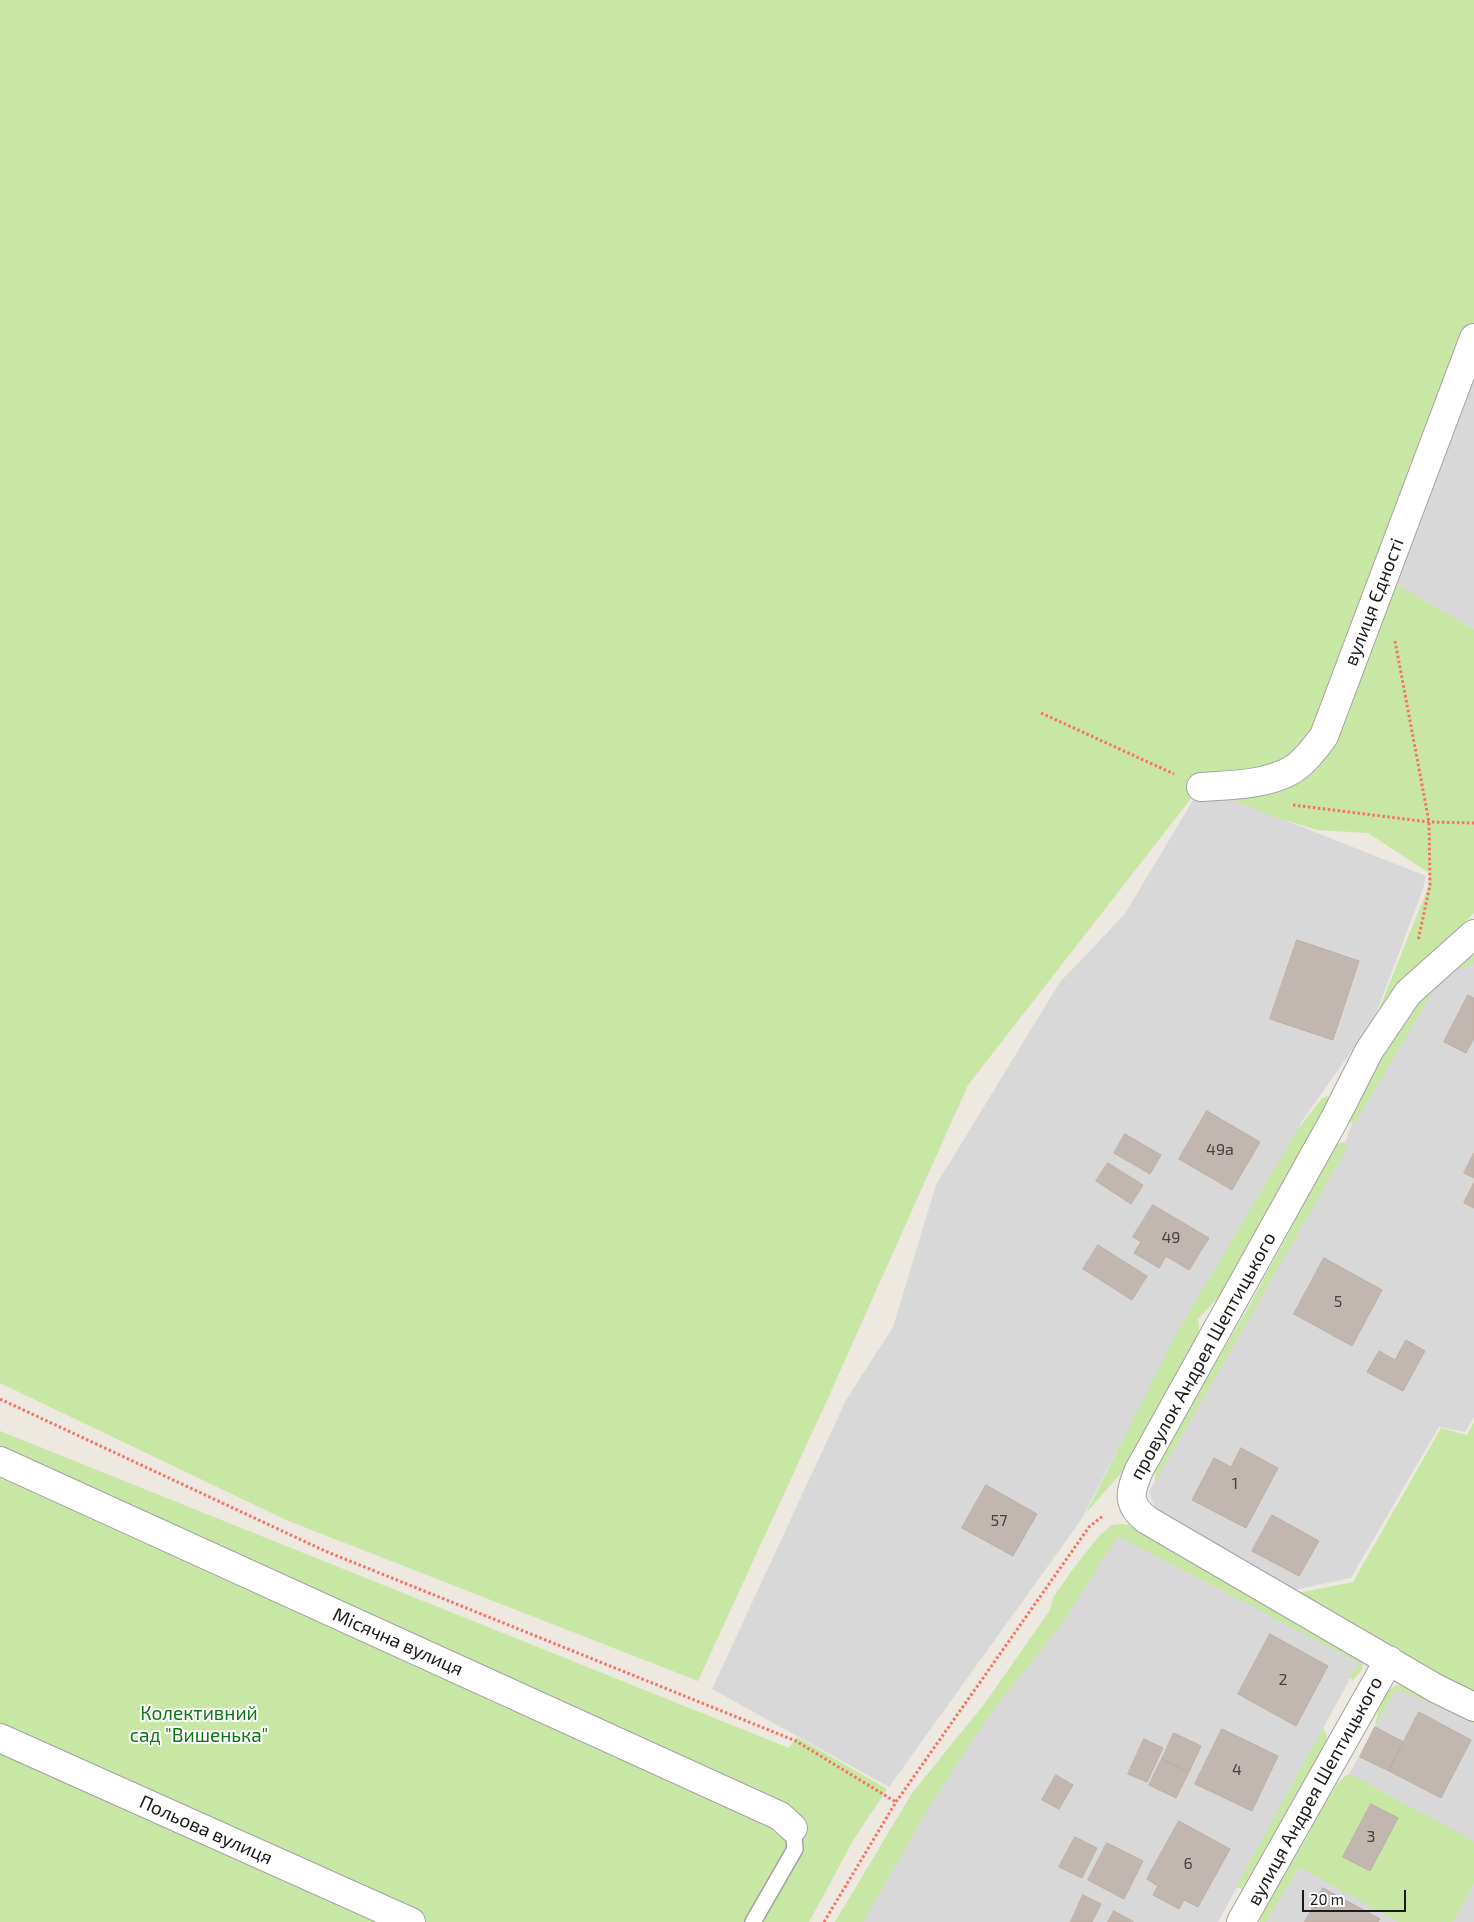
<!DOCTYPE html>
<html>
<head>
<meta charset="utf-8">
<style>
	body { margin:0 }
	#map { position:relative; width:1474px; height:1922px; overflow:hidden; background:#ede8e0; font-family:"Exo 2",sans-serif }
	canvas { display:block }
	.scale { position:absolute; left:1302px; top:1890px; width:104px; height:22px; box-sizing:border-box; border:2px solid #1b1b1b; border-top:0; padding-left:6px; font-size:15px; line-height:18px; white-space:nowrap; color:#1b1b1b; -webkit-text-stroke:4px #fff; paint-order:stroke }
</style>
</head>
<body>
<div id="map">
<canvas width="1474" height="1922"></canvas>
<div class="scale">20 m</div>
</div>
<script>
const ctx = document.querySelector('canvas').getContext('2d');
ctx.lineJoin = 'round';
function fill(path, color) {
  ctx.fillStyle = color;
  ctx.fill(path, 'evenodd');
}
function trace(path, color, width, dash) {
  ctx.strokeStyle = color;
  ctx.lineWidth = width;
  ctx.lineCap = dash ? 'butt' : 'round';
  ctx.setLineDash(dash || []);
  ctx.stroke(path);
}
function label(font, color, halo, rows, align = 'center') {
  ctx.font = font + ' "Exo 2",sans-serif';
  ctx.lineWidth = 4;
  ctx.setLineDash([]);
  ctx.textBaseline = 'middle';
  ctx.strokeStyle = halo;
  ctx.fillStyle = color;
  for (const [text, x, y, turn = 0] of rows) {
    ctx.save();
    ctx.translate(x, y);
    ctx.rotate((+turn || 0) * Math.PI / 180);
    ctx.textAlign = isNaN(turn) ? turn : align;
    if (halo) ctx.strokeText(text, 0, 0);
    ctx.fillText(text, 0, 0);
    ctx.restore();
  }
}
fill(new Path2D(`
	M1474,338V629L1383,578Z
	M1201,787L1426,876L1423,889L1374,1019L1300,1124L1299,1131L1176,1338L1081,1520L889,1787L712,1689L846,1400L893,1327L936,1185L1060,982L1124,915Z
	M1474,961V1417L1465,1432L1439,1427L1351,1578L1294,1590L1157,1515L1149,1492L1343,1148L1351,1126L1442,973Z
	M1118,1534L1359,1662L1218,1922H862L931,1801L991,1710Z
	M1397,1687L1474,1722V1922H1265L1299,1865Z`), '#d9d8d8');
fill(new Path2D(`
	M0,0H1474V338L1383,577L1474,629V913L1438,949L1380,1016L1377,1014L1428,888L1429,873L1368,833L1317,830L1272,816L1200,787L968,1085L829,1396L698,1681L286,1520L0,1383Z
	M1474,954V964L1443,974L1353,1126L1349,1119L1359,1083L1444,967Z
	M1328,1096L1329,1099L1291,1178L1226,1289L1198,1319L1200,1336L1124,1470L1086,1513L1175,1336L1298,1129L1322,1098Z
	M1344,1142L1347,1148L1155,1482L1156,1465L1249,1306L1295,1221L1314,1173L1332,1145Z
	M1474,1422V1695L1297,1593L1353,1582L1441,1428L1467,1435Z
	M0,1431L789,1748L797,1737L887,1789L854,1839L809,1922H0Z
	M1122,1524L1132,1526L1270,1604L1364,1659L1362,1670L1353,1680L1350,1678L1358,1662L1118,1536L1058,1629L990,1714L932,1802L863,1922H835L912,1793L985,1703L1050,1610L1054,1596L1073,1569L1098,1537L1112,1525Z
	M1406,1683L1474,1715V1723L1397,1688L1375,1727C1378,1709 1384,1684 1406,1683Z
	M1323,1728L1327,1737L1326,1744L1242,1889L1236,1887Z
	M1350,1774L1474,1841V1884L1453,1922H1398L1299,1867L1266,1922H1260L1261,1908L1303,1844L1322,1807L1338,1783L1345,1776Z`), '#c8e7a5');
const building = new Path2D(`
	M1297,940L1359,961L1333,1040L1270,1019Z
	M1468,995L1474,998V1038L1466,1053L1444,1042Z
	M1207,1111L1260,1142L1232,1190L1179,1159Z
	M1125,1134L1161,1155L1150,1174L1114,1153Z
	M1474,1153V1178L1464,1173Z
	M1108,1163L1143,1185L1131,1204L1096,1181Z
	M1474,1183V1208L1464,1203Z
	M1153,1205L1209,1238L1189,1270L1166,1256L1159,1268L1134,1253L1141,1242L1133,1237Z
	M1098,1245L1147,1276L1132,1300L1083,1269Z
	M1324,1258L1382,1290L1352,1346L1294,1314Z
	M1406,1340L1425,1351L1403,1391L1367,1372L1379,1351L1395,1360Z
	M1241,1448L1278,1468L1246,1528L1192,1500L1214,1458L1231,1467Z
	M986,1485L1037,1514L1013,1556L962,1528Z
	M1272,1515L1319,1541L1299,1576L1252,1551Z
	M1270,1634L1328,1666L1296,1726L1238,1694Z
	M1419,1712L1471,1740L1441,1798L1389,1771Z
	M1375,1727L1404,1742L1389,1771L1360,1757Z
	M1222,1729L1278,1756L1252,1811L1195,1784Z
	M1174,1733L1201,1746L1189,1772L1162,1759Z
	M1144,1739L1163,1748L1147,1782L1128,1774Z
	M1162,1759L1189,1772L1176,1798L1149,1785Z
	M1056,1775L1073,1785L1059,1809L1042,1800Z
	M1371,1804L1398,1818L1370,1871L1343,1857Z
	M1179,1821L1230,1849L1198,1907L1184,1900L1179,1909L1153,1895L1158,1886L1147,1879Z
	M1075,1837L1097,1848L1082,1878L1059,1867Z
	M1107,1843L1143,1861L1124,1899L1088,1880Z
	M1323,1888L1380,1919L1378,1922H1305Z
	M1083,1895L1101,1904L1092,1922H1071Z
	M1114,1911L1134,1922H1108Z`);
fill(building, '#c1b7b0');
trace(building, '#beaea3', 1);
const service = new Path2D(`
	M753,1922L795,1849L793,1828`);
const minor = new Path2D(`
	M1201,787C1230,785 1266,785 1292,770C1305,762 1315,748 1324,736L1474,338
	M1474,934L1408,993L1369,1051L1335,1118L1139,1470C1130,1492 1126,1504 1147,1520L1437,1689L1474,1707
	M0,1461L780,1816L793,1828
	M0,1738L411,1922
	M1241,1922L1389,1660`);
trace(service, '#a2a2a2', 18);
trace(minor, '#a2a2a2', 30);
trace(new Path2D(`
	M1395,641L1429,822L1430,885L1418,941
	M1041,713L1174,774
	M1293,805L1429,822L1474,823
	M0,1399L325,1551L796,1741L896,1802
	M824,1922L896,1802L1089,1527L1104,1515`), '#f87166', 3, [2.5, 2.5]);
trace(service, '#fff', 15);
trace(minor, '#fff', 28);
label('16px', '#444240', null, [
	["49а",1220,1150],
	["49",1171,1238],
	["5",1338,1302],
	["1",1235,1484],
	["57",999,1521],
	["2",1283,1680],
	["4",1237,1770],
	["3",1371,1837],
	["6",1188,1864]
]);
label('19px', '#1b1b1b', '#fff', [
	["вулиця Єдності",1374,602,-69],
	["провулок Андрея Шептицького",1203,1356,-61],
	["Місячна вулиця",398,1642,24],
	["вулиця Андрея Шептицького",1315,1791,-61],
	["Польова вулиця",206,1830,24]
]);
label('19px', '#0c7612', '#fff', [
	["Колективний",199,1714],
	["сад \"Вишенька\"",199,1736]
]);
</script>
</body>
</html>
